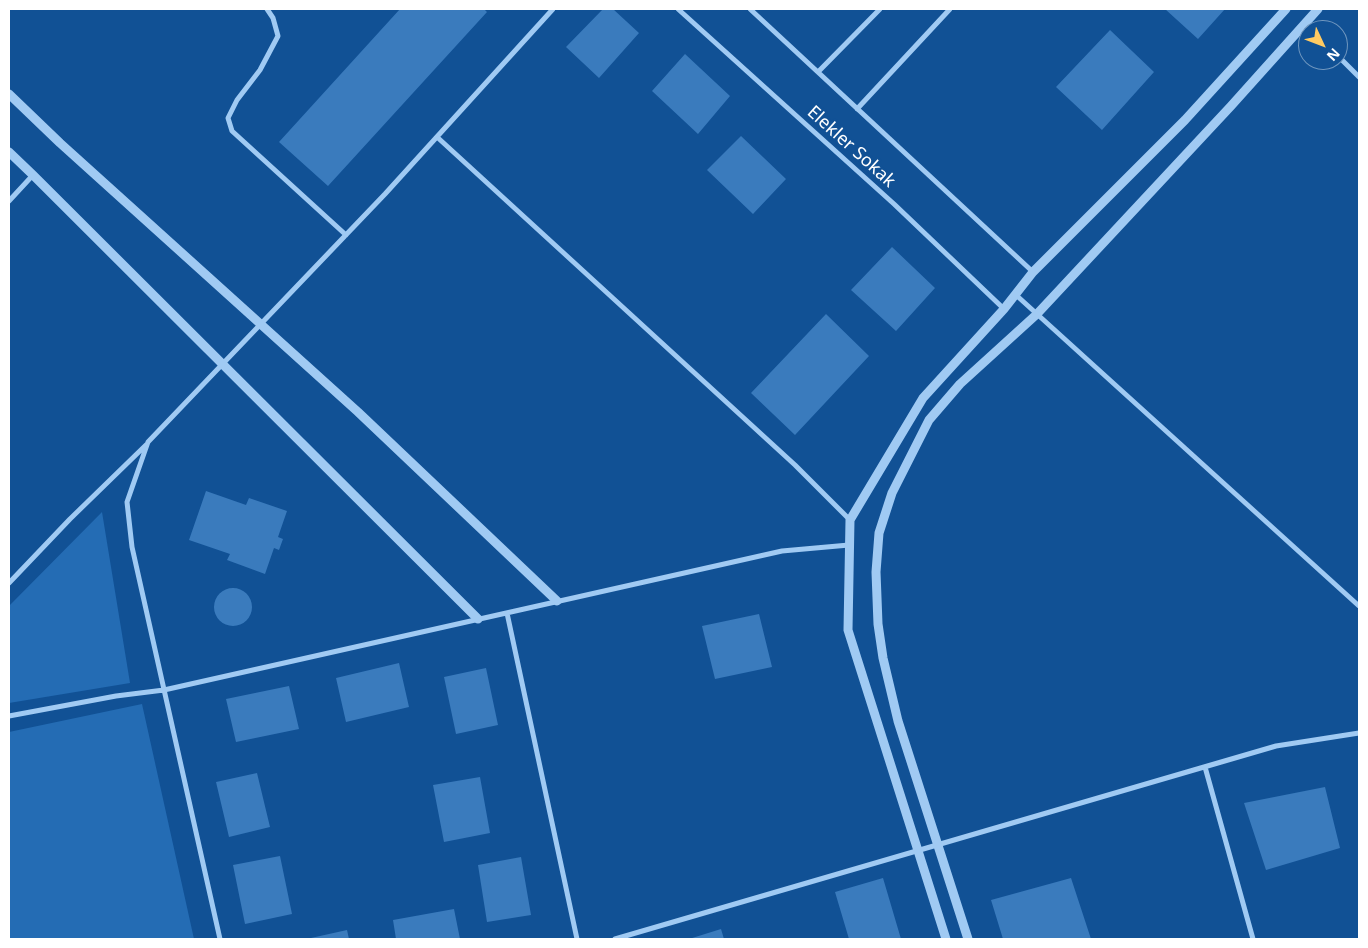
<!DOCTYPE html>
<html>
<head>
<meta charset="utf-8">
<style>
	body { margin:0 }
	#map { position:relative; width:1368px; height:948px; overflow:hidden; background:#115195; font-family:"Noto Sans",sans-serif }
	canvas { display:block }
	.frame { position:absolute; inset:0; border:10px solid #fff; pointer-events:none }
	.north { position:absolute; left:1298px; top:20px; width:50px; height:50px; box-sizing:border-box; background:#115195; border:1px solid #7097bf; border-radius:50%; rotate:133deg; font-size:14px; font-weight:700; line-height:20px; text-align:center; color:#fff }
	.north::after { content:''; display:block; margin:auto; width:18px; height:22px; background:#ffca62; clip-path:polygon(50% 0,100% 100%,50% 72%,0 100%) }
</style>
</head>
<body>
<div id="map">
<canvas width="1368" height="948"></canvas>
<div class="frame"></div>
<div class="north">N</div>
</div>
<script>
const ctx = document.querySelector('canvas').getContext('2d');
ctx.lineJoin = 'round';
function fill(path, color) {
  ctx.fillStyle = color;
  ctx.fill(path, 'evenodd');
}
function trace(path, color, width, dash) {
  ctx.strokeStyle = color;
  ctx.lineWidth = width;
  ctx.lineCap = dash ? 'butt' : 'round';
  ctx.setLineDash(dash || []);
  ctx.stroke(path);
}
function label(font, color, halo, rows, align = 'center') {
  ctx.font = font + ' "Noto Sans",sans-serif';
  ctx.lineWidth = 5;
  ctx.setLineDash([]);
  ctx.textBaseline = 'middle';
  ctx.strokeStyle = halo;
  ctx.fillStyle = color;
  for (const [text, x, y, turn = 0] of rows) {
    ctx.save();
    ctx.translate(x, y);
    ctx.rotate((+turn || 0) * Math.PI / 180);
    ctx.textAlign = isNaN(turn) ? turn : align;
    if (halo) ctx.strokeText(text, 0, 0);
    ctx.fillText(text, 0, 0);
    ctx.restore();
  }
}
fill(new Path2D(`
	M102,512L130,683L9,703V606Z
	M142,704L194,939H9V732Z`), '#246cb4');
fill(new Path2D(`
	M400,9H484L487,12L328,186L279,142Z
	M603,9H613L639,33L599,78L566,47Z
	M1165,9H1225L1198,39Z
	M1110,30L1154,72L1102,130L1056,87Z
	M685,54L730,96L698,134L652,91Z
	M741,136L786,179L753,214L707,170Z
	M892,247L935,288L896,331L851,290Z
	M826,314L869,356L795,435L751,393Z
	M206,491L246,505L249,498L287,511L278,537L283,539L279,550L274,548L265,574L227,560L230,554L189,540Z
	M214 607a19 19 0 1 1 38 0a19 19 0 1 1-38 0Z
	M759,614L772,667L715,679L702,626Z
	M399,663L409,707L346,722L336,678Z
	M486,668L498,725L456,734L444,677Z
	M289,686L299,729L236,742L226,699Z
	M257,773L270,827L229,837L216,782Z
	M480,777L490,833L444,842L433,785Z
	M1325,787L1340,848L1266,870L1244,803Z
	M280,856L292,914L245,924L233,865Z
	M521,857L531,915L487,922L478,865Z
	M883,878L901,939H849L835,892Z
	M1071,878L1091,939H1003L991,900Z
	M454,909L460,939H396L393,920Z
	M721,929L724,939H689Z
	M347,930L349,939H311V938Z`), '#3a7bbd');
trace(new Path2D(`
	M267,9L273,18L278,36L260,70L237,100L228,118L232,131L346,235
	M678,9L894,204L1004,309
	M750,9L1033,272
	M1305,24L1311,30
	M1338,56L1359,77
	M818,72L880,9
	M857,109L950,9
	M437,137L795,465L850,520
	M9,201L33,175
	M1016,295L1359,606
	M9,583L70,519L146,445
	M507,613L577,939
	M9,716L116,696L164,690L782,551L849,545
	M1205,767L1253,939
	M220,939L132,547L127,502L148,442L385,194L553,9
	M615,939L1276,746L1359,733`), '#a0caf3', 5);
trace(new Path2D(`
	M9,94L60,143L358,412L557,601
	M9,152L33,175L478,619
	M946,939L848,630L850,520L923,398L1004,309L1033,272L1185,120L1286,9
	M968,939L898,721L883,658L878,624L876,572L879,533L892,493L929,420L960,384L1037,314L1231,106L1318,9`), '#a0caf3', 9);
label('18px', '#fff', '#115195', [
	["Elekler Sokak",851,147,42]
]);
</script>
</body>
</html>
